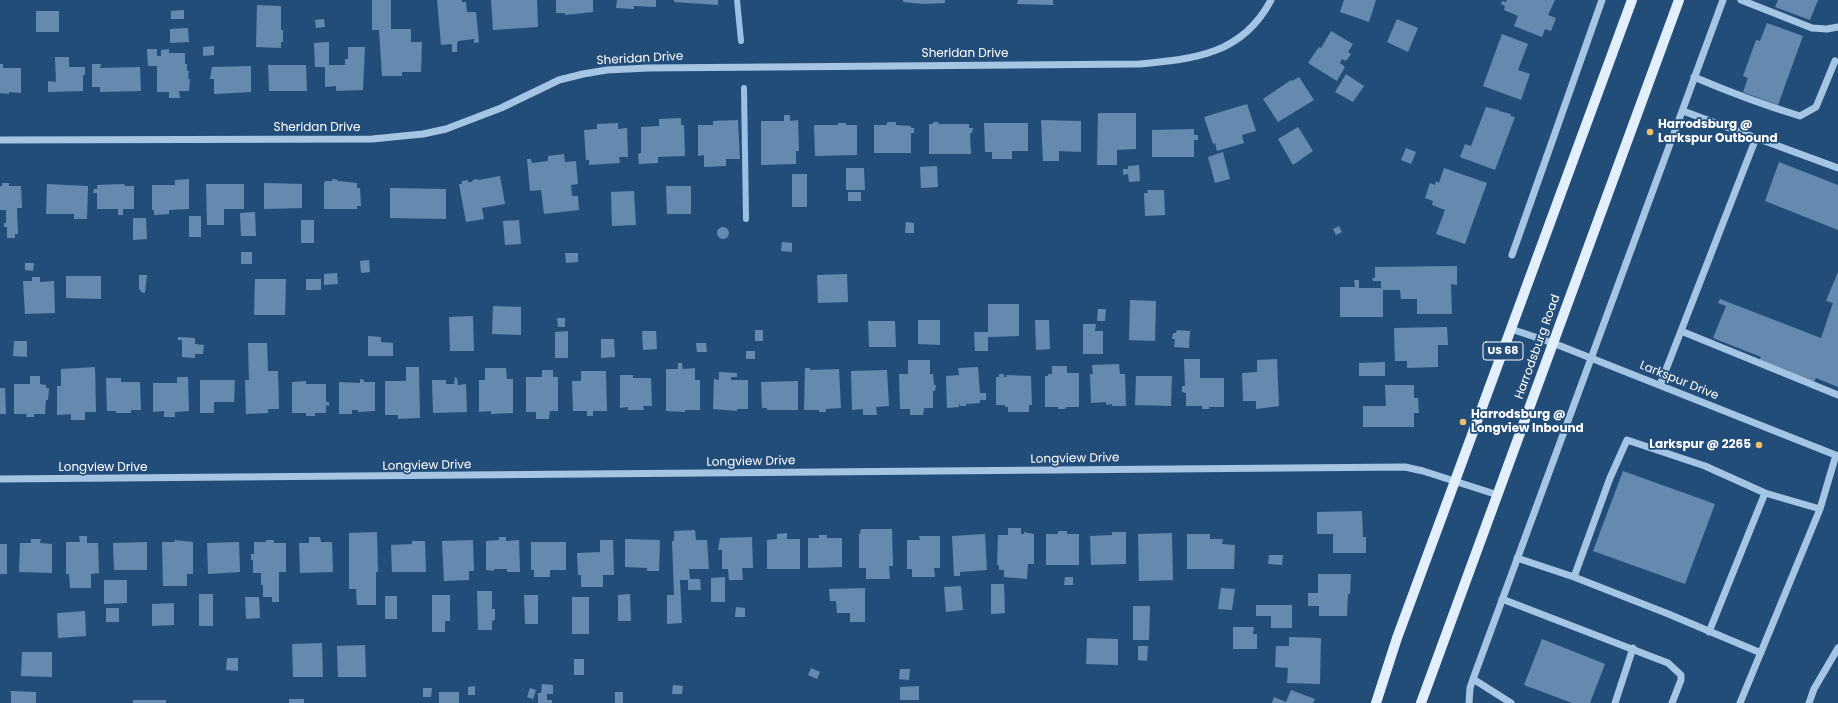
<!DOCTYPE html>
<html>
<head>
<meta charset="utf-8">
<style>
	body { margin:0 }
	canvas { display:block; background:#234d79 }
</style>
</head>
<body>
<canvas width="1838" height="703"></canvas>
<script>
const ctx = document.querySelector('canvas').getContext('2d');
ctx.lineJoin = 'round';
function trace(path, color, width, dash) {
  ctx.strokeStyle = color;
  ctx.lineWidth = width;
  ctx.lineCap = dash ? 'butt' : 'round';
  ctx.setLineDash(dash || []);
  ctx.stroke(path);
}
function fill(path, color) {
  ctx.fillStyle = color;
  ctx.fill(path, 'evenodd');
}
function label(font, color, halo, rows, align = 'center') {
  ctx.font = font + ' Poppins,sans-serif';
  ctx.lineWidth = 3.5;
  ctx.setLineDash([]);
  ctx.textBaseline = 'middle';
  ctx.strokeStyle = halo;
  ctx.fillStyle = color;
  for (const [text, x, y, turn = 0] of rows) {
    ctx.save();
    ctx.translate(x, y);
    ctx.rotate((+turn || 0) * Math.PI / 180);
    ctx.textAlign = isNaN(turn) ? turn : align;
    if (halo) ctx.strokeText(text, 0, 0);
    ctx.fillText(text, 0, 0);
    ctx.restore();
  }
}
trace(new Path2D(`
	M737,0L741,41
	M744,88L746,219`), '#98c1e5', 6);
fill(new Path2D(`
	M372,0H391V29H411V42H422L421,72H402V76H382L379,30H372Z
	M437,0H462V2H466L467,12H476L479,42L474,43V39L458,41L457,44V52H452V44L441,45Z
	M491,0H537L538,27L493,30Z
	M556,0H593V12L565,15V13H556Z
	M617,0H656V7L634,6V9L616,8Z
	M674,0H718V5L674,2Z
	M903,0H945V3L923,4L903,2Z
	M1018,0H1053V5L1017,4Z
	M1344,0H1376L1369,22L1340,12Z
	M1507,0H1555L1548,15L1556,18L1551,31L1545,29L1542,37L1514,26L1518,16L1504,10L1505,6L1501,4L1502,1L1506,2Z
	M1778,0H1818L1810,20L1775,7Z
	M257,5L281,6V30H283V42H281V48L256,47Z
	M184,10V19H171V11Z
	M36,11H59V32H36Z
	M324,19L325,27L316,28L315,20Z
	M1397,19L1418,28L1408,52L1387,42Z
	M1767,23L1803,36L1778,105L1743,92L1748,78L1743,76L1756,40L1760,41Z
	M188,28L189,42L170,43V29Z
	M1331,31L1353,44L1348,52L1351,54L1346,61L1342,59L1340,63L1345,67L1337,81L1308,63L1319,47L1321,48Z
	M1502,34L1528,44L1518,70L1530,74L1521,100L1483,86Z
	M329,42V65H345V59H348V47H365L363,90L336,91V86L325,87V67H315L314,43Z
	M214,46V55L203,56V47Z
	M147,49H157V56H161V50L169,49V53H185V64H187V71H189L188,79H190L189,91H179L180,98H169V92H157V66H148Z
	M55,57H69V67H85V75H83V91L48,92V81L56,82Z
	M0,64H3V68H21V93L9,92V94L0,93Z
	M92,64H101L100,68L140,67L141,91L100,92V87H92Z
	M268,65H306L307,91H269Z
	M251,66V92L214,94V79H210L212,67Z
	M1346,74L1364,86L1353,102L1335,92Z
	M1299,77L1314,100L1278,122L1263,99L1291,80L1292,81Z
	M1247,104L1256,131L1242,135L1244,143L1217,151L1215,143L1213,144L1204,117Z
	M1486,107L1499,110V111L1511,114L1510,116L1515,117L1495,170L1460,157L1465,144L1471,146Z
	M1098,113H1136V149L1117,150V165H1097Z
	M784,115H790V121L798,120L799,151H796V164L761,165V121H784Z
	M681,118V125H684L685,156L658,157V163L639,164L638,154L641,153V127L659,126V119Z
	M738,120L740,159H726V166L704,167V155L698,156V125H713V121Z
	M1041,120L1081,121V152L1059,151V161H1043Z
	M887,122H896V125L911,126V128H914V133H911V153H874V125H887Z
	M933,122H938L939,124H969V128H973L972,133H970L971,154H929V124H933Z
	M618,123V129L627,128L628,157H619L620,163L589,165V160H586L584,130L597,129V124Z
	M838,123H846V125H857V155L815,156L814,125H838Z
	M984,123H1028V151H1012V159H992V152H985Z
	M1298,127L1313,151L1293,165L1278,139Z
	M1194,129V135H1198V140H1194V157H1152V130Z
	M1406,148L1416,152L1411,164L1401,160Z
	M1223,152L1230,179L1215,183L1208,157Z
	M564,154L565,162L576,161L578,184L571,185L572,196H578L579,210L544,214L541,190L530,191L527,159H531L532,163L548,161V156Z
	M1779,162L1838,185V230L1765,201Z
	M1139,165L1140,181L1129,182L1128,174L1123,175V169H1128V166Z
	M937,166L938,187L921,188L920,167Z
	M846,168H864L865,190H846Z
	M1444,168L1487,183L1465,244L1436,234L1445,210L1432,205L1433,201L1425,198L1430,183L1435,185L1436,181L1439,183Z
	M792,174H807V207H792Z
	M500,176L505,204L482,208L484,219L466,222L459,184H462V181L468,180V182H471L475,179L479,180Z
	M189,179V209L169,210V214L154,215V210H152V185H175V180Z
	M332,179L338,180L339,183V181L357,183V188H360L361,206H357V209H324V184L325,181H332Z
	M2,183H9V186H21L22,208H17L18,234H15V238H7V227H4V223H6V210H0V186H2Z
	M264,183L302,184V208L264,209Z
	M47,184L88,186L87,219H74V214H46Z
	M124,184L125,186H134V209H123V215H118V209H97V193H93L94,189H97V185Z
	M206,184H244V209H224V225H207Z
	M666,186H691V214H667Z
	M390,188L446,189V219L390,218Z
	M1147,190H1164L1165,215L1145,216L1144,193H1148Z
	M634,191L636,225L612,226L611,192Z
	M848,192H861V201H848Z
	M255,212L256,236H241L240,213Z
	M189,216H201V237H189Z
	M133,218H146L147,239L133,240Z
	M301,220H314V243H301Z
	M519,220L521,244L505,245L503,221Z
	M906,222L914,223V233H905Z
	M1339,226L1342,232L1336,235L1333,229Z
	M717 233a6 6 0 1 1 12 0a6 6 0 1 1-12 0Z
	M782,242L792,243V252L781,251Z
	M241,252H252V264H241Z
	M565,253H578V262L566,263Z
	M369,260L370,272L361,273L360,261Z
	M25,263H34L33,271L25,270Z
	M1457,266V285L1451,284L1452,314H1417V299H1401L1400,290H1383V317H1340V287H1355L1354,280H1359V288H1381V281H1373L1372,278H1375V267Z
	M1838,272V387L1816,378L1814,382L1759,360L1761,357L1713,338L1726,306L1718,303L1720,299L1821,338L1833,303L1826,301Z
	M337,273L338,284L324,285V274Z
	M847,274L848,302L818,303L817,275Z
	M139,275H147L145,293L141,292V290H139Z
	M66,276H101V299L66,298Z
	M32,277H40V282L54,281L55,313L25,314L23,281H32Z
	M255,279H286L285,315H254Z
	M306,279H321V290H306Z
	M1130,300L1156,301L1155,341L1129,340Z
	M988,304H1019V336L988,337V351H975L974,332H988Z
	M493,306L521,307V335L492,334Z
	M1098,309H1106L1105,321H1097Z
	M473,316L474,351H450L449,317Z
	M557,318H565V327H558Z
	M918,320H940V345L918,344Z
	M1035,320H1049L1050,349L1036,350Z
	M868,321H895L896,347H869Z
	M1083,324H1096L1095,331H1103V354H1083Z
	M1447,327L1448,345H1438V367L1407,368V361H1395L1394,328Z
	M755,330H763V341H755Z
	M1177,330L1190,331L1189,348L1174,347L1175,339H1172L1173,333H1176Z
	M568,331V358H555V332Z
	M642,331H656L657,349L643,350Z
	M368,336L381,337V342L393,343V356H368Z
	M178,337L195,338V344L204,345L203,354H195V358L182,357V340H178Z
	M601,339H614L615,357L601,358Z
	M14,341H27V357L13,356Z
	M248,343H267L268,371H278L279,409H268V413L246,414L245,380H249Z
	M696,343H706L707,352H697Z
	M746,351H755V359H746Z
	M1184,359H1200V378H1224V407H1209V409H1202V406H1186V393L1182,392V386H1185Z
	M1277,359L1279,406L1256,409V401H1243L1242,373L1257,372V360Z
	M908,360H930V374H933L934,385H936L935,391H933V408H924L923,415H910V409H900L899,374H908Z
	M1385,362V376H1359V363Z
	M678,363H682L683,369L695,368V380H700V410H685V412L666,411V369H678Z
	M1119,364L1120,374H1125L1126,406H1112V404L1106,405V402L1091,403L1090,374H1093L1092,365Z
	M1052,366H1067V373H1079V407H1066L1065,409H1058V407H1045V376H1048V374H1052Z
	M95,367L96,412H85V420H71V414L57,415V386H61V369Z
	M406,367H419L420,418L398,419V415H385V381H406Z
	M978,367L980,393H986V400H980V403L966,404V406H960L959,403V407L947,408L946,376L959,375L958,368Z
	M485,368H506L507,379H513V413L491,414V411L479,412V380H485Z
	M805,368H810V370L839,369L841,408L826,409V412H819V410H804Z
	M542,370H553V377H558V411H550L549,419H536V412H526V377H542Z
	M887,370L889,406L876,407L877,415H863V409L852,410L851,371Z
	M581,371H606L607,411H593V416H587V411H573L572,381H581Z
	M719,372L737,373V377H731V380H748V409H737V411L713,409L714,379L719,380Z
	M999,374H1004V377H1007L1006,375L1031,376L1032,405H1029V412H1008V407H1005V405H996V377H999Z
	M620,375H633V378H651L652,406H643L644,410H628V407L620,408Z
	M30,376H40V384L46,385V388H49L48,400H46L45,414H34V417H26L27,414H14V384H30Z
	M1136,376H1172L1171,406L1135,405Z
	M177,377H188L189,411L175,412V417H164V411L153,412V383H177Z
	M455,377L457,378L458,385L466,384L467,412L433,413L432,380H446V384H454Z
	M106,378H121V382H140L141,410H131V413H116V411H107Z
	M360,379L364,380V382H375V411L358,412V410H352V414H339V382L360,383Z
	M200,380H235L234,402H214V413H200Z
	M306,381V384H326V402H329V406L326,405V413H315V416H306V413H292V382Z
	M798,381V410H767V408H762L761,382Z
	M1385,385H1414V398H1418L1419,413H1414V427H1363V406H1386Z
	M0,388H5L6,414H0Z
	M1623,471L1715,504L1685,584L1593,551Z
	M1362,511L1363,537H1366V553H1333V534H1317V512Z
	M1008,528H1021V534H1024V532L1034,534V564H1028L1027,579L1004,577V570H999V565H997L998,535H1008Z
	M861,529H892L893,566H889L890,579H866V568H859V534H860Z
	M695,530L696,540H707L709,569H689L690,579H700L701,590H688V580H680L682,623L667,624V595H674L672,541H674V531Z
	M1058,531H1067V534H1079V565H1046V534H1058Z
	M377,532L378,572H376V605H357L356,589H349V533Z
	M1112,532H1126V564L1091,565L1090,536L1112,535Z
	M787,533V539H800V569H767V540L777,539V534Z
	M1172,533L1173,580L1139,581L1138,534Z
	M985,534L987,570L960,572V576H954L952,536Z
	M1187,534H1210V539H1223L1222,544L1235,545L1234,569H1187Z
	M819,535H827V538H842V567L808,568V538H819Z
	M79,536H87V543H98L99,573L91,574V588H70L69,574H66V542H80Z
	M919,536H940V568H934L935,577H912V569H907V540H920Z
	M309,537H320L321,542H332L333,572L300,573L299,543H309Z
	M499,537H506V541L519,540L520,572H507V569H494V571L486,570V541L499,540Z
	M752,537L753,568H742L743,580H729L728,569H722V550H718L720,538Z
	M31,539H41L40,543L52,544V573L19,572L20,543H31Z
	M625,539L660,540L659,571H647V568L625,567Z
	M174,540L193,542V574H187V586H163L162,542H175Z
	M266,540H274V543H286V572H279V602H272V597H263V585H261V573H253V560H251V554H254V542H266Z
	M473,540L474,571H469V580L444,581L442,541Z
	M600,540H613L614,575H603V587H581V575H578L577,553L600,552Z
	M412,541H425L426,572H392L391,545L412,544Z
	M147,542V570H114L113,543Z
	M239,542L240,572L208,574L207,543Z
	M531,542H566V570H550V577H534V570H531Z
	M0,544H7V574H0Z
	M1269,555H1283L1282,565L1268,564Z
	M1318,574H1351L1350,594H1348L1347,616H1319V606H1308V593H1318Z
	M725,577V602H711V578Z
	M1065,577H1073V585H1064Z
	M104,580H127V603L104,604Z
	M991,584H1004L1005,613L991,614Z
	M961,586L963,610L946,612L944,587Z
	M865,588V622H850V613H837L836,601H830L829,589Z
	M1221,588L1235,589L1232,610L1218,609Z
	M477,591H492V609H495V620L492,621V630H478Z
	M199,594H213V626H199Z
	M630,594L631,621H618V595Z
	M432,595H450V621H445V632H432Z
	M524,595H538V624H525Z
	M385,596H397V619H385Z
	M245,597H259L260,618L246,619Z
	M572,597H589V634H572Z
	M174,603V625L152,626V604Z
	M1256,605H1292V628H1271V616H1256Z
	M1133,606H1150L1149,640H1133Z
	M736,607L745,608V617H735Z
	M106,608H119V622H106Z
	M85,611L86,636L58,638L57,613Z
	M1233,627H1254L1253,634H1257V649H1233Z
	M1289,637L1321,638L1320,684L1287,683L1288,668L1275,667L1276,646H1289Z
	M1087,638L1118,639V665L1086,664Z
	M1542,639L1605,664L1590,703H1572L1524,685Z
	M322,643L323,677H293L292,644Z
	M365,645L366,677H338L337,646Z
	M1138,646H1148L1147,661L1138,660Z
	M22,652H52V677L21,676Z
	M227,658H238V671L226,670Z
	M574,659H584V675H574Z
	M811,668L820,672L817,679L808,675Z
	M900,669H910L909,680L899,679Z
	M542,684L553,685V694H547V700H552V703H538V693H541Z
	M673,685L683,686L682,694H672Z
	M475,686V695H468V687Z
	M919,686V700H900V687Z
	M423,688H432L431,697H423Z
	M530,688L536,690L533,699L527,697Z
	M1291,690L1315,699L1313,703H1272L1274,697L1286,702Z
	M11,691L36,692V703H11Z
	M439,692H459V703H439Z
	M615,692H623V703H615Z
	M289,699H304V703H289Z
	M133,700H166V703H133Z`), '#648aaf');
trace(new Path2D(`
	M1741,0L1812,28L1827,29L1838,27
	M1694,77C1729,92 1764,105 1800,116L1816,107L1835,61
	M1683,111L1838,168
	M0,140L372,139L423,134L446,129L501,108L559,80L583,74L607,70L648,68L1139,64C1194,59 1242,55 1271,0
	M1512,255L1602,0
	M1511,329L1553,343L1838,456
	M1681,331L1838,395
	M1660,385L1756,138
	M0,479L1405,467L1423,471L1498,495
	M1517,558L1574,577
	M1502,599L1668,663L1681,675V680L1672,703
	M1709,632L1765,493
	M1761,653L1666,613L1574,577L1610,478L1627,440L1705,466L1765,493L1820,509
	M1473,679L1511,703
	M1469,703L1470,688L1473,679L1723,0
	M1615,703L1633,648
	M1740,703L1820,509L1836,455
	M1809,703L1814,689L1838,648`), '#a4c5e4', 7);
trace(new Path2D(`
	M1376,703L1397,638L1455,481L1632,0
	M1421,703L1679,0`), '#e4effc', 10);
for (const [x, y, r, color] of [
	[1650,132,4,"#efc067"],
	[1463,422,4,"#efc067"],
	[1759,445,4,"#efc067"]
]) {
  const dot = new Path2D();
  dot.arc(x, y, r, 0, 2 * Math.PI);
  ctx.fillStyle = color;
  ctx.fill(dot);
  trace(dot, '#234d79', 1.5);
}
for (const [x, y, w] of [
	[1503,351,40]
]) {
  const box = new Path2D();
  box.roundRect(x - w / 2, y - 9, w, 18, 3);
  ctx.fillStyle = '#234d79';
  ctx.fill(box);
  trace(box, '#fff', 1);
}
label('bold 11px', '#fff', null, [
	["US 68",1503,351]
]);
label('12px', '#fff', '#234d79', [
	["Sheridan Drive",965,54],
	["Sheridan Drive",640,59,-3],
	["Sheridan Drive",317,128],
	["Harrodsburg Road",1538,347,-70],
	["Larkspur Drive",1679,381,22],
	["Longview Drive",1075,459,-1],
	["Longview Drive",751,462,-1],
	["Longview Drive",427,466,-1],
	["Longview Drive",103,468]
]);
label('bold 12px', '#fff', '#234d79', [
	["Harrodsburg @",1658,125],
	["Larkspur Outbound",1658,139],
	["Harrodsburg @",1471,415],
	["Longview Inbound",1471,429],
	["Larkspur @ 2265",1751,445,"right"]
], 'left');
</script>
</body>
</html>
